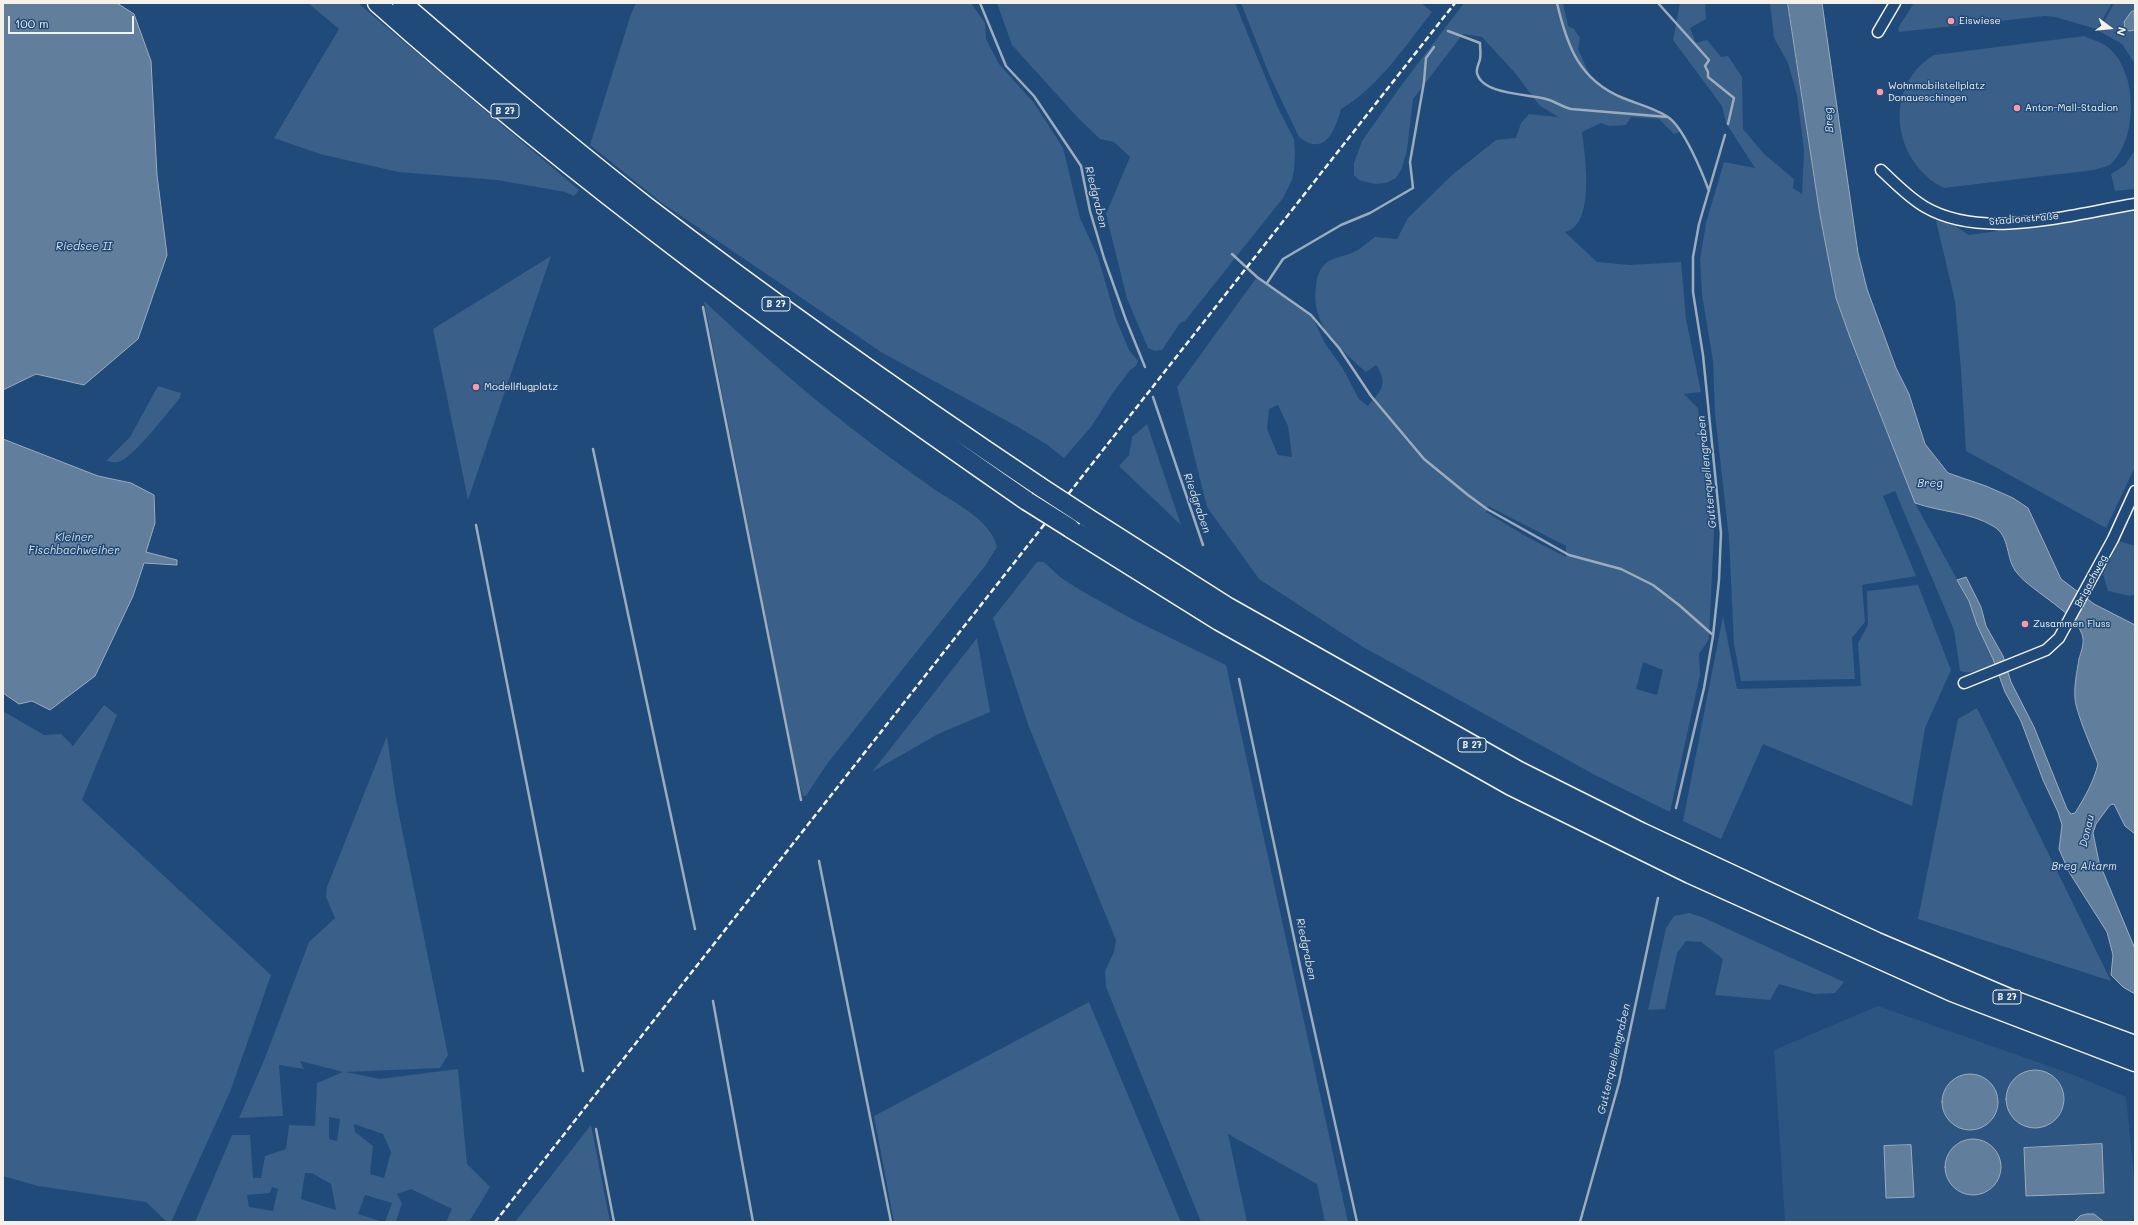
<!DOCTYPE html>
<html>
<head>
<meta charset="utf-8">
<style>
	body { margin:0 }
	#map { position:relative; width:2138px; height:1225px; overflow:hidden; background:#1f4a7a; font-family:Mali,sans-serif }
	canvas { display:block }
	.frame { position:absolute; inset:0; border:4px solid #f4f1e8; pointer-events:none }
	.north { position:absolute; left:2090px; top:8px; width:40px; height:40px; -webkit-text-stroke:3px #1f4a7a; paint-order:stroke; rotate:106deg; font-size:11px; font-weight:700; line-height:16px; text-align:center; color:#f4f1e8 }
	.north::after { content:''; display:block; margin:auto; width:14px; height:18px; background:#f4f1e8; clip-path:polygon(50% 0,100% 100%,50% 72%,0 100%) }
	.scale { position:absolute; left:8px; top:16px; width:126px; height:18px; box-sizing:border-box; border:2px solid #f4f1e8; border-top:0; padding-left:5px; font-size:12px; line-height:14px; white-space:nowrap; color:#f4f1e8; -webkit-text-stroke:3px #1f4a7a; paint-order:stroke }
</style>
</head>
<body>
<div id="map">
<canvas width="2138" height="1225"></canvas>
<div class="frame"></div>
<div class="north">N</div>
<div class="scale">100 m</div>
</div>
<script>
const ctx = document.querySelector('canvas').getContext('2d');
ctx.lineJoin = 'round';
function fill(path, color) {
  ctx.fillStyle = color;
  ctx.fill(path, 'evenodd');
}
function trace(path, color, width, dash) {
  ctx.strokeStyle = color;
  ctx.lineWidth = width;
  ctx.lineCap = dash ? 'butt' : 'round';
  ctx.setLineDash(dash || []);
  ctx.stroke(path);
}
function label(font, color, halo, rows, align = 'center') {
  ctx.font = font + ' Mali,sans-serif';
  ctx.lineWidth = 3;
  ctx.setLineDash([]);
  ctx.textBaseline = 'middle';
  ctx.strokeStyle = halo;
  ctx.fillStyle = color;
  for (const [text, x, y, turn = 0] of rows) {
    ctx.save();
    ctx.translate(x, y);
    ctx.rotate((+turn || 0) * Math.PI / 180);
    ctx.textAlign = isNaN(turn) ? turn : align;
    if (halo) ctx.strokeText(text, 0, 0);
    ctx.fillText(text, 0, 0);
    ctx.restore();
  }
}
fill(new Path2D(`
	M1878,1006L2074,1075L2126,1097L2135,1187V1213L2133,1222H1785L1774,1050Z`), '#2d5581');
fill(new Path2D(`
	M308,3H358L579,190L574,196L565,192L497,180L398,172L320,154L274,138L339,29Z
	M636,3H971L985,23L986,39L999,64L1034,103L1063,148L1080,218L1098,257L1116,319L1129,350L1138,361L1136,366L1130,370L1112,394L1091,427L1064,458L1046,444L1018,427L881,352L662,203L590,145L631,14Z
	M997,3H1235L1278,108L1294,139L1295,154L1294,170L1292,180L1283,198L1185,321L1180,323L1162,350L1155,351L1148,348L1127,299L1106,214L1130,157L1114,142L1100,139L1079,119L1012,45Z
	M1241,3H1421L1432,12C1405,46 1379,87 1341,109C1335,132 1324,157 1299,137L1269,74Z
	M1464,3H1563L1568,26L1574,29L1580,38L1578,49L1592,80L1618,95L1668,116L1680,132L1674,134L1659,119L1631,117L1626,125L1609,126L1601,123L1582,132C1585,155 1596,225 1565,232L1597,262L1630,265L1681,262L1686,319L1701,392L1684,394L1698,408L1704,473L1712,503L1714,531L1709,639L1699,654L1700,675L1670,812L1595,775L1363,647L1259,579L1207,507L1177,387L1257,277L1311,315L1326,345L1342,367L1359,399L1368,406C1381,390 1389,385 1376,365L1366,372C1340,349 1310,325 1316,286C1317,278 1318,271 1325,264C1332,257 1347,256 1356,251C1363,247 1369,241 1375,237L1397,239L1408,218L1452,175L1496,140L1516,138L1521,123L1529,114L1558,117L1539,105L1516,74L1482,37L1463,34L1413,99L1407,150L1402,168L1396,178L1386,183L1375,184L1359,180L1354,175V163L1362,141L1400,87ZM1278,405L1288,426L1292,457L1278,455L1267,429L1269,409ZM1488,506L1566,546V557L1527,537L1486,512ZM1643,662L1663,670L1657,695L1636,689Z
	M1680,3H1705L1706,19L1690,28L1696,43L1707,40L1721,57L1728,56L1742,77L1743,129L1764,154L1794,179L1793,188L1802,194L1804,151L1797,95L1788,63L1774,38L1770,3H1788L1820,215L1836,298L1851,340L1915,503L1969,601L1977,625L1996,665C1984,669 1973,675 1960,671L1954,630L1895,491L1883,496L1916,576L1862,585L1865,622L1852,638L1855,679L1741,681L1734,644L1729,538L1715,414L1713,361L1702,295L1700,259L1706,223L1724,162L1755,168L1726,123L1722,106L1673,40Z
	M1914,3H2112L2097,29L2055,17L2045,16L1899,32L1898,28Z
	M2114,3H2135V64L2122,44L2099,31Z
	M2084,36C2093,40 2102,42 2109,48C2138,73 2138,138 2111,164C2107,167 2099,168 2094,170L1944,188C1892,162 1882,86 1934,55Z
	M2135,150V189L2115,191L2111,174L2125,165Z
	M2135,211V467L2106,528L1966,451L1961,370L1955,301L1936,221L1946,220L1969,235Z
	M551,256L468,500L433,329Z
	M704,301C776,369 852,432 934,489C955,503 991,520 997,547L985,566L827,764L806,796H803L798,780Z
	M158,386L181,393L180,398C166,414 138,452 121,461C116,463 111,462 106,461L130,437Z
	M1147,424L1181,525L1119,466L1129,455L1132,437Z
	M2119,541L2135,546V594L2130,596L2108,591L2103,574Z
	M1037,562H1044L1060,577L1080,590L1132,619L1226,665L1348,1222H1325L1317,1184L1228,1134L1247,1222H1201L1106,987L1105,971L1114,952L1116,940L1029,727L993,618Z
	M1918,585L1951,670L1925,728L1912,806L1763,744L1721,839L1683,821L1723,616L1737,689L1861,686L1858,643L1868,625L1867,591Z
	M977,638L990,712L938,734L872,772Z
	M104,705L117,715L82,800L271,975L230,1092L171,1222H167L146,1202L38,1186L3,1176V711L44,735L61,734L73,746Z
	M1977,708L2111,981L1918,919L1958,719Z
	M387,736L396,800L448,1055L440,1068L346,1072L380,1079L458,1069L467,1164L490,1187L469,1222H446L452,1209L411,1189L397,1194L402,1203L396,1222H385L392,1203L365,1195L358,1214L383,1222H195L232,1135H250L253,1178H261L265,1156L286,1149L289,1125L315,1126L317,1083L343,1072L300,1061L304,1069L279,1065L283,1116L239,1118L265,1058L309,942L335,918L326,897L327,887ZM329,1117L340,1119L337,1141L329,1139ZM354,1124L383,1134L391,1152L384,1178L370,1174L373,1146L355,1132ZM305,1173H312L331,1184L336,1210L301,1199ZM272,1187L278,1189L273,1211L249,1207L247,1195L270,1193Z
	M1689,913L1702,917L1844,982L1835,993L1814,994L1779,984L1770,1000L1715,995L1723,959L1701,942L1686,941L1677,953L1665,1009L1648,1010L1666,928L1674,916Z
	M1089,1002L1181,1222H894L874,1116Z
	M591,1125L610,1222H515Z`), '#3a5f88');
const water = new Path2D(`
	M3,3H117L134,14L151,61L157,175L167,255L138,339L84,385L36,374L3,390Z
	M1788,3H1822L1858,253L1867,289L1896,368L1909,394L1925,444L1948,473L1986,486L2013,498L2028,508L2061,579L2094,604L2135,625V834L2125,826L2114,804L2110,805L2096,824L2093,833L2099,862L2135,949V994L2123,987L2111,975L2113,955L2107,932L2069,872L2059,849L2062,825L2058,812L2043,780L2021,721L2005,692L1993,659L1977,625L1969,601L1957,580L1966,577L1981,607L1986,626L2003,656L2011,682L2034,727L2067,809L2071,814L2075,813C2085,797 2094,781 2098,764C2092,749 2075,710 2075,698C2074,684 2077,672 2079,659C2081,652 2084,644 2083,638C2079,614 2033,593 2017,573C2005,559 2011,536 1993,526C1970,512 1940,512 1915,503L1851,340L1836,298L1820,215Z
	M2134,11L2135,30L2129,31L2125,28L2124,22L2131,12Z
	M3,439L98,476L131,483L154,495L155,523L146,552L177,560V565L144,563L133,596L95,676L50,710L32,701L19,704L3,693Z
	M2006 1099a29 29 0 1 1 58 0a29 29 0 1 1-58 0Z
	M1942 1102a28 28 0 1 1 56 0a28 28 0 1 1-56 0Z
	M1945 1167a28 28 0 1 1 56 0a28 28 0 1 1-56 0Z
	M2102,1144L2104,1193L2026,1196L2024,1148Z
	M1911,1145L1914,1197L1886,1198L1884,1146Z
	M2087,1214H2094L2104,1222H2074L2080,1216Z`);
fill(water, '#627e9d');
trace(water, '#9cacbb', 1);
trace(new Path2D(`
	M980,3L1006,66L1034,96L1081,166L1090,211L1104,258L1126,320L1145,367
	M1557,3C1567,46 1579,80 1623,98C1635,103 1657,109 1668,117C1684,128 1702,172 1709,191
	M1658,3L1709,60L1705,66L1708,72V77L1734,98L1728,124
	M1448,31L1480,43C1480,48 1481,54 1480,59C1479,64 1476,68 1477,73C1482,95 1529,94 1546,99C1555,101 1561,107 1571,109L1668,117
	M1232,254L1257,277L1311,315L1339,348L1371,396L1424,459L1468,495L1487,509L1569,555L1621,569L1653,585L1679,605L1713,635
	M1267,283L1283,259L1341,225L1370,213L1413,188L1410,162L1424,82L1426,58L1434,47
	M703,307L801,800
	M1153,397L1203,545
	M593,449L695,929
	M476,525L583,1071
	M1239,679L1300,966L1357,1222
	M1676,808L1704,688L1713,636L1719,580L1721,533L1703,355L1693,292V257L1699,224L1725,135
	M819,861L891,1222
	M713,1001L753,1222
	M596,1129L614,1222
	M1580,1222L1619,1083L1658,898`), '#9cacbb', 2.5);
const street = new Path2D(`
	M1878,32L1895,3
	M1881,170C1895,183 1908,197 1925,207C1983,241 2073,214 2135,204
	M1964,683L2046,650L2059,638L2113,539L2135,491`);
const highway = new Path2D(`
	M377,3C581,185 802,345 1027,501
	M402,3C482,72 562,141 646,206C774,304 905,396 1039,486
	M1085,516L1228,607L1519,771L1641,832L1877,942L2016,1001L2135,1045
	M1070,528L1219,621L1511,786L1690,874L1952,992L2135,1062`);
trace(street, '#f4f1e8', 13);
trace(highway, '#f4f1e8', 21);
trace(street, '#1f4a7a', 10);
trace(highway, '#1f4a7a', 18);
trace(new Path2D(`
	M495,1222L1455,3`), '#f4f1e8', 2.5, [6, 3]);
const highwayBridge = new Path2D(`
	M1039,486L1085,516
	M1027,501L1070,528`);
trace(highwayBridge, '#f4f1e8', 21, []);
trace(highwayBridge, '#1f4a7a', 18);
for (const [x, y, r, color] of [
	[1951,21,4,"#ff9aa2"],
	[1880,92,4,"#ff9aa2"],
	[2017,108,4,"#ff9aa2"],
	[476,387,4,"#ff9aa2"],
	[2025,624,4,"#ff9aa2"]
]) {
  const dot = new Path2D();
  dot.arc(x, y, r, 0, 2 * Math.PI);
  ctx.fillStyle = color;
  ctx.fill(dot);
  trace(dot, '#1f4a7a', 1.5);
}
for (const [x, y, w] of [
	[505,111,28],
	[776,304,28],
	[1472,745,28],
	[2007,997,28]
]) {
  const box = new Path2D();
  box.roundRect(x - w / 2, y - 7, w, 14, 3);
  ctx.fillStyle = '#1f4a7a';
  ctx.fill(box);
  trace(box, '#f4f1e8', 1);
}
label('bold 9px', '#f4f1e8', null, [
	["B 27",505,111],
	["B 27",776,304],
	["B 27",1472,745],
	["B 27",2007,997]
]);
label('10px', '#f4f1e8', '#1f4a7a', [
	["Eiswiese",1959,21],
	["Wohnmobilstellplatz",1888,86],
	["Donaueschingen",1888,98],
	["Anton-Mall-Stadion",2025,108],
	["Modellflugplatz",484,387],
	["Zusammen Fluss",2033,624]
], 'left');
label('10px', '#f4f1e8', '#1f4a7a', [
	["Stadionstraße",2024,219,-5],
	["Brigachweg",2091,581,-62]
]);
label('italic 11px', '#dee0dd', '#1f4a7a', [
	["Breg",1829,120,-94],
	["Riedgraben",1096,197,76],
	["Riedsee II",84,247],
	["Gutterquellengraben",1707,472,-96],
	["Breg",1930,484],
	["Riedgraben",1197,503,71],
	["Kleiner",74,538],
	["Fischbachweiher",74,551],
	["Donau",2087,831,-77],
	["Breg Altarm",2084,867],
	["Riedgraben",1306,949,78],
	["Gutterquellengraben",1614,1059,-77]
]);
</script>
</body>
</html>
